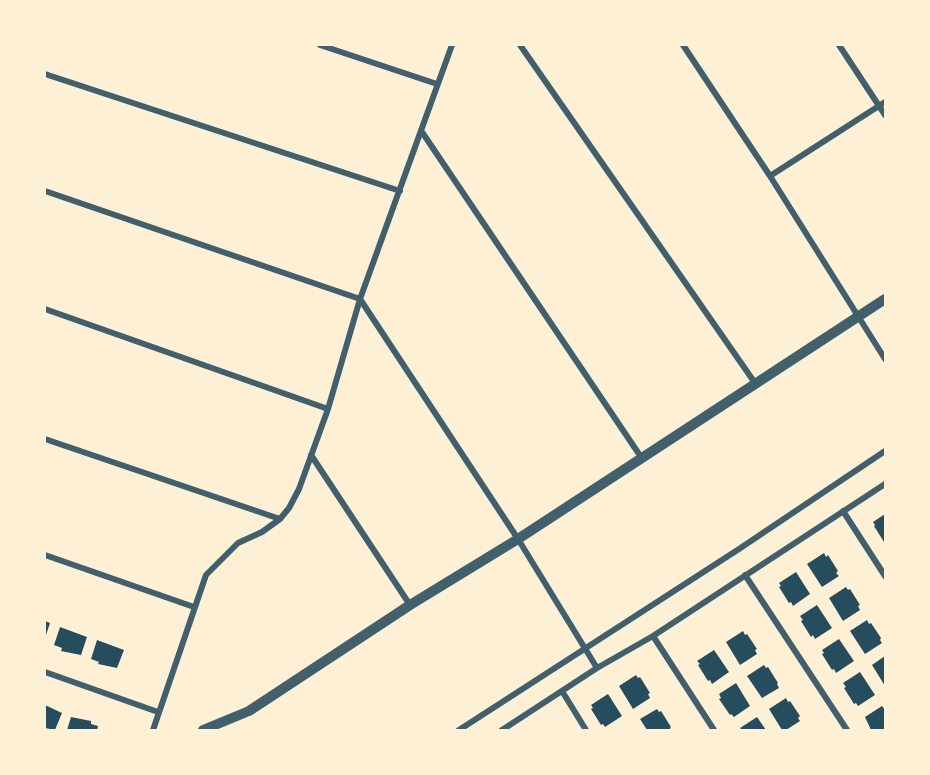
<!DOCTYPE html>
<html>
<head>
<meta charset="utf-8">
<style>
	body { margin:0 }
	#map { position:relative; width:930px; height:775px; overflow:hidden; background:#fdf0d5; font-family:"DejaVu Sans",sans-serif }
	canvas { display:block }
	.frame { position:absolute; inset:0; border:46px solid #fdf0d5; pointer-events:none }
</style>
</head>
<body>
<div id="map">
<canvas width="930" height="775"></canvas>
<div class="frame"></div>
</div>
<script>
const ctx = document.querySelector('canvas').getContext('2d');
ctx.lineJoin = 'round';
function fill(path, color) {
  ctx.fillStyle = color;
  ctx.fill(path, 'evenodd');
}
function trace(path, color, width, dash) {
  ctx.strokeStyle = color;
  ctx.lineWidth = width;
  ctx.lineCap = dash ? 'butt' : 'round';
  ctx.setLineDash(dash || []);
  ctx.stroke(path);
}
fill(new Path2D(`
	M885,514V541L884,542L874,526L875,525L873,522Z
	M824,553L826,557L828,555L838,571L836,573L839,576L822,587L807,564Z
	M796,572L810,594L793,606L791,602L789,603L779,587L781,586L779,583Z
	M846,587L848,590L850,589L860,605L858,606L860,610L843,621L829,598Z
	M817,605L832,628L815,639L813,635L811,637L801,621L803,620L800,616Z
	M867,620L869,624L871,623L881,638L880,640L882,643L865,654L850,631Z
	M45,621L50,623L45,638Z
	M60,627L87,637L81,655L61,651L62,648L54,645Z
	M743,631L745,635L747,634L757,649L755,650L757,654L740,665L726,642Z
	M839,639L854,661L836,673L834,669L832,670L822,654L824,653L822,650Z
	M97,640L124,650L117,668L98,664L99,662L91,659Z
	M714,650L729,672L712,684L710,680L708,681L698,665L700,664L697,661Z
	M885,656V686L872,665Z
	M764,665L766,668L768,667L778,683L777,684L779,688L762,698L747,676Z
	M860,672L875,695L858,706L856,703L854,704L844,688L846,687L843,683Z
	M636,675L638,678L640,677L650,693L648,694L650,698L633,709L619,686Z
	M736,683L750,706L734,717L731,714L730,715L719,699L721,698L719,694Z
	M608,694L622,716L605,727L603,724L601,725L591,709L593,708L591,705Z
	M786,698L788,702L790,701L800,716L798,718L800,721L786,730H782L769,709Z
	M45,705L62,713L55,730L45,728Z
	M882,706L885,710V730H871L865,717Z
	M657,709L659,712L661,711L671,727L670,728L671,730H647L640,719Z
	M71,717L91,721V724L98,726L97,730H67Z
	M757,717L766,730H742L740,728Z`), '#264d5e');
trace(new Path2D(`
	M320,45L437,84
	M520,45L755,383
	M683,45L770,176L885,359
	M839,45L885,115
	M45,74L400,191
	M422,132L641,457
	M770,176L885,102
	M45,191L360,299L518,539L597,668
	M45,309L328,409
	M45,439L280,519
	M311,455L410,605
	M843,511L885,576
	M45,555L194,607
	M745,575L847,730
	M653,636L714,730
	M45,672L158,712
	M562,691L586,730
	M153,730L206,575L238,543L262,532L280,519L289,508L299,489L328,409L360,299L452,45
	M459,730L739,549L885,451
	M502,730L597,668L653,636L885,484`), '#3f606c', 6);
trace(new Path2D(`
	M203,730L249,711L410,605L518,539L885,299`), '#3f606c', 10);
</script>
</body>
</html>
